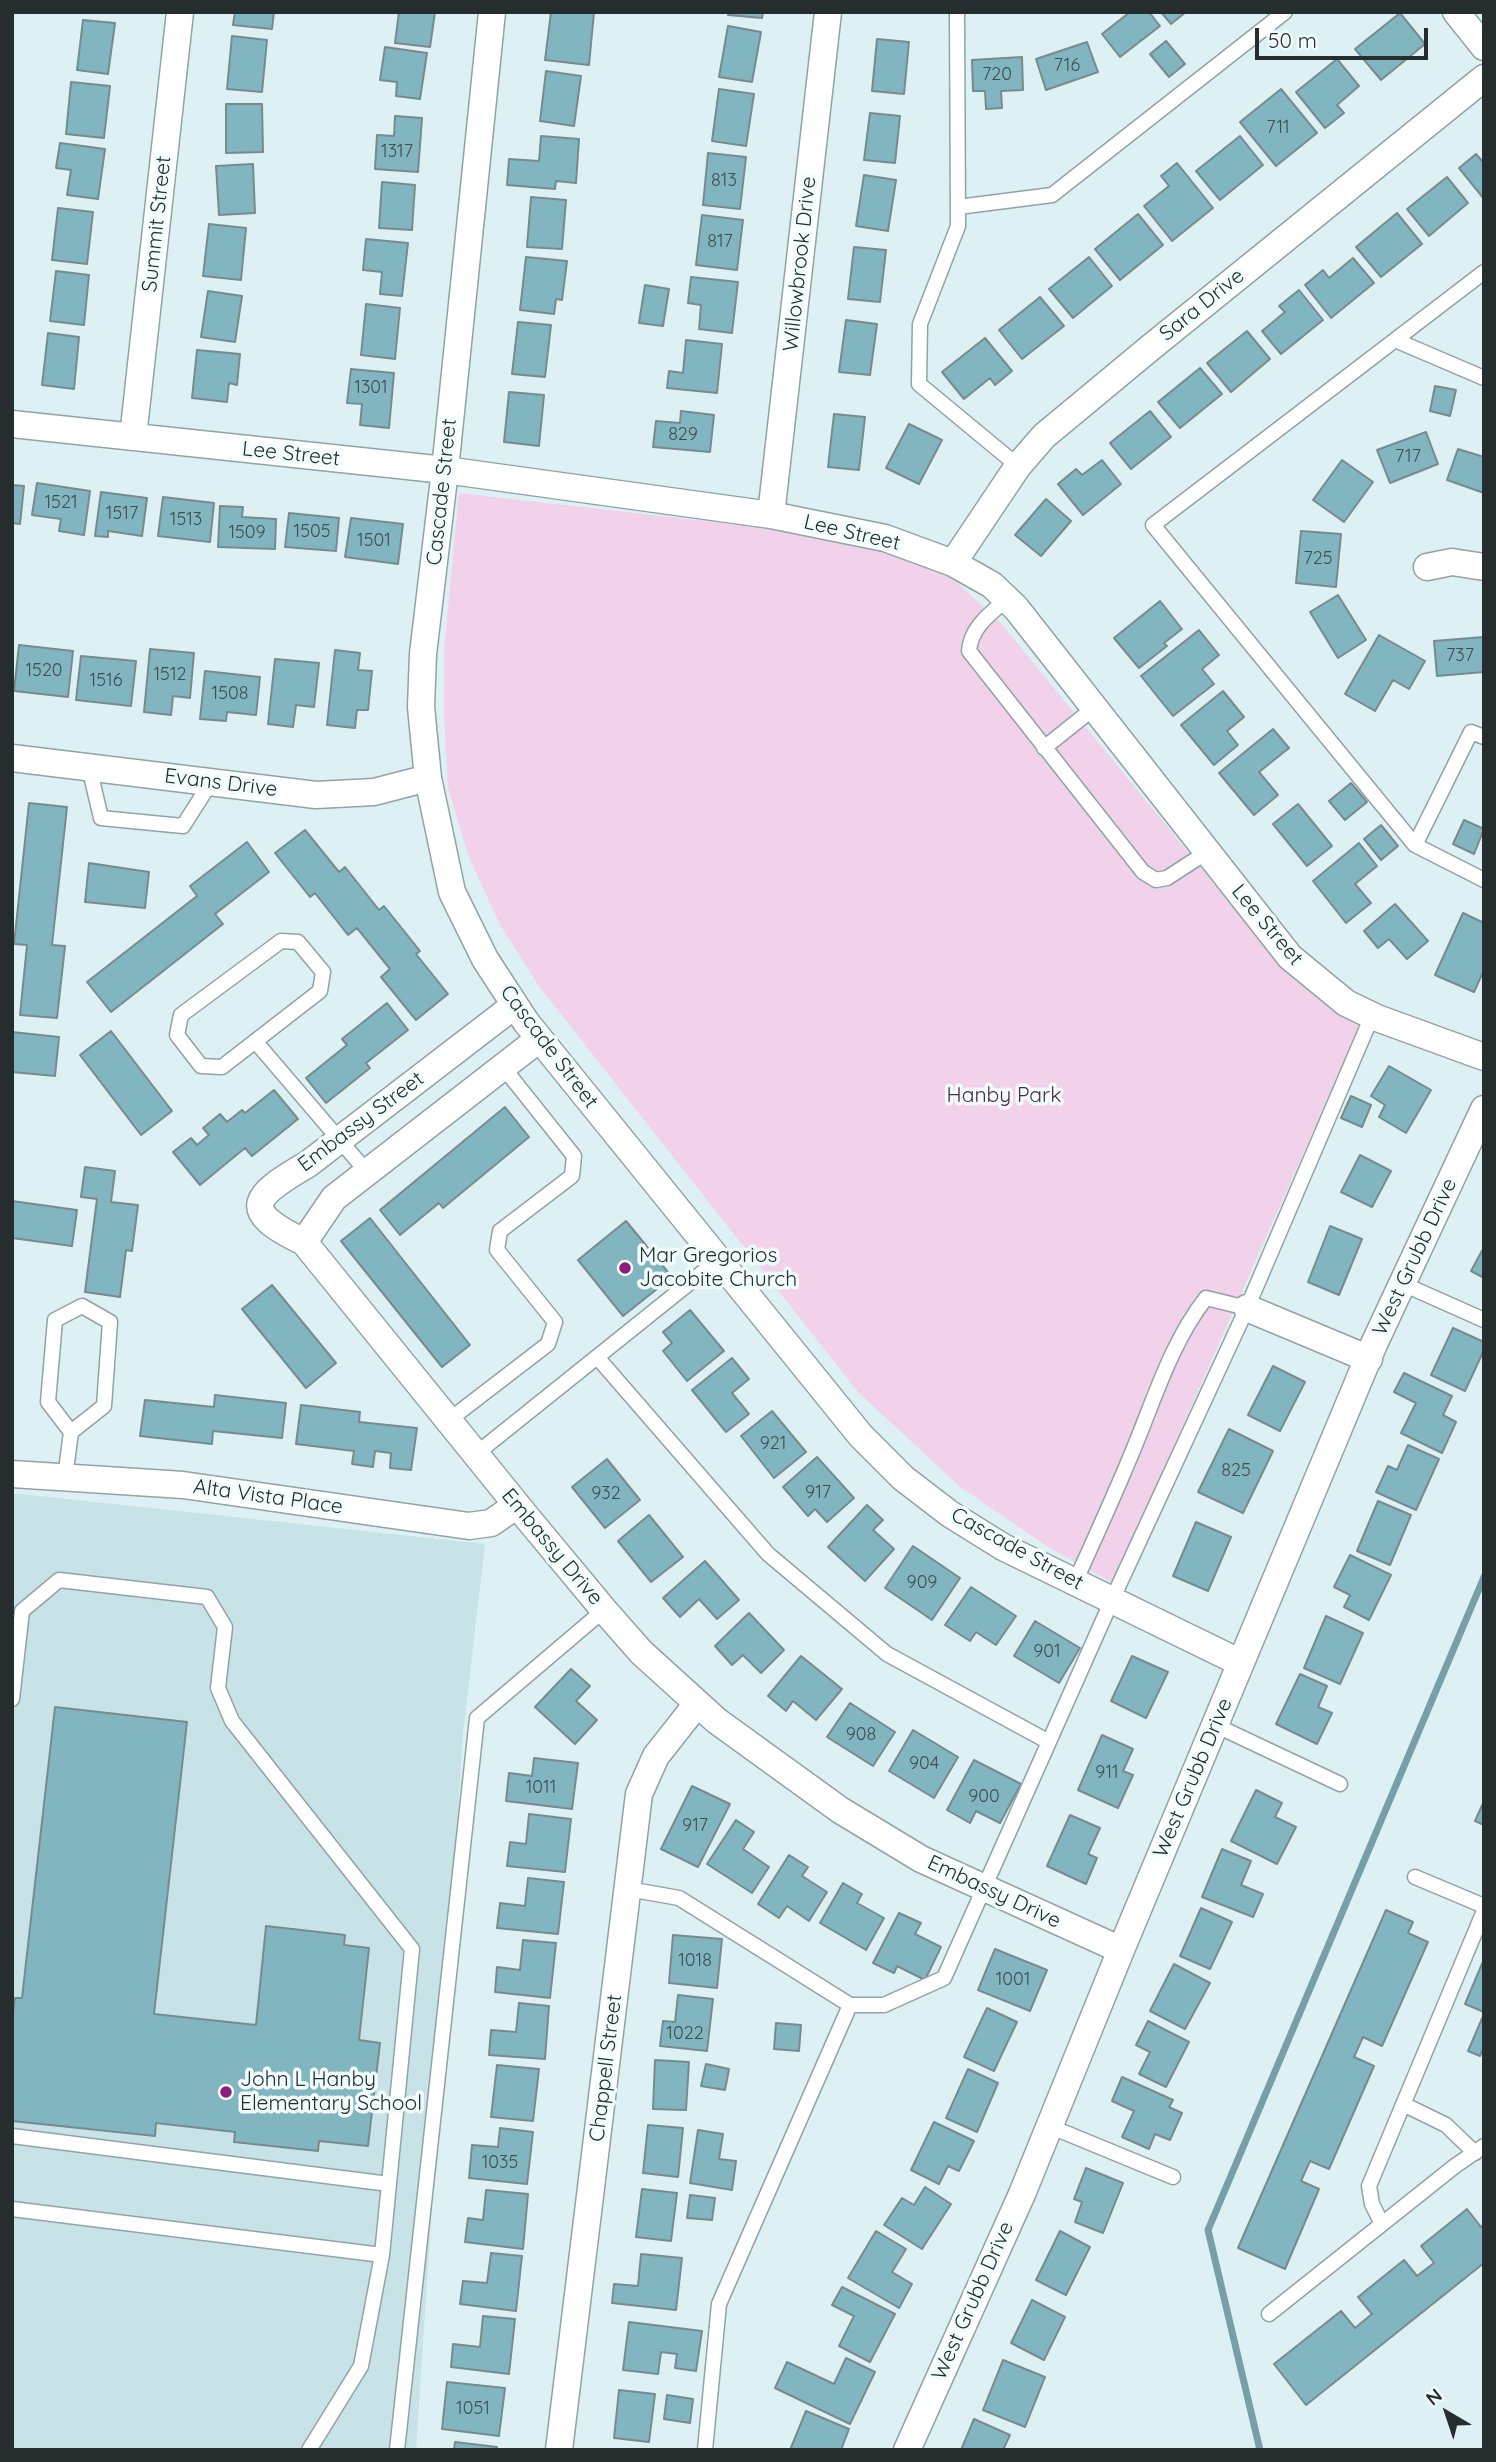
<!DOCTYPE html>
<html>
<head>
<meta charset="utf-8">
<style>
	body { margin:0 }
	#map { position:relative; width:1496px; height:2462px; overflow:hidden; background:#ddf0f4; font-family:Quicksand,sans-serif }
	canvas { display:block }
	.frame { position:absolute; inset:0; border:14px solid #262d2e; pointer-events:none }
	.north { position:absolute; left:1412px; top:2378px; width:70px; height:70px; -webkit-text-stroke:5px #f1fcfe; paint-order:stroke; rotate:321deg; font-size:19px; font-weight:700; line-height:28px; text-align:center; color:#262d2e }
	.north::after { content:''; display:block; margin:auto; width:24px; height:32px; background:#262d2e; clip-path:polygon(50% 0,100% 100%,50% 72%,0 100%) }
	.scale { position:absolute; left:1255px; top:28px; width:173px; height:32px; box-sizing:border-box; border:4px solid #262d2e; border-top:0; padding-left:9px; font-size:21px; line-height:24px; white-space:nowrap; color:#262d2e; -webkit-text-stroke:5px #f1fcfe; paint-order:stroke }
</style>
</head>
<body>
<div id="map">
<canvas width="1496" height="2462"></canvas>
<div class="frame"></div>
<div class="north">N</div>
<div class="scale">50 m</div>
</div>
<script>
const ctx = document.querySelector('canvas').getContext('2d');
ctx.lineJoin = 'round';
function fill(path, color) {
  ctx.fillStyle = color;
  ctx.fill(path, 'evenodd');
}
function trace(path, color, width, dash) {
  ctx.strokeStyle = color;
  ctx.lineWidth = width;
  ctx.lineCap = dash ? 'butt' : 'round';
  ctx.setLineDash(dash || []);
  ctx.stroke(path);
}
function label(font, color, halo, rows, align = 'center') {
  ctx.font = font + ' Quicksand,sans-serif';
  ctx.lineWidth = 7;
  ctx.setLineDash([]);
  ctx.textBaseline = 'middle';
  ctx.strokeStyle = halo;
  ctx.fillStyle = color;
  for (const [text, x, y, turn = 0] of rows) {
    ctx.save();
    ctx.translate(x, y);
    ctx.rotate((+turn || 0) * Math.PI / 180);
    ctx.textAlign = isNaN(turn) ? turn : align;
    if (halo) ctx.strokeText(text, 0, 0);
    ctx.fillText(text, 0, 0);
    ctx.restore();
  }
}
fill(new Path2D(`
	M12,1493L485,1544L463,1734L416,2450H12Z`), '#c8e3e8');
fill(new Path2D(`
	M459,493L775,529L857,542L909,557L954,580L1000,622L1281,966L1316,995L1363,1018L1113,1583L1048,1547L959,1486L858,1392L538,985L499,923L468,855L448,788L444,717V650Z`), '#f2d2ea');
trace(new Path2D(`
	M1260,2450L1208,2230L1484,1577`), '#779fa7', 7);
const building = new Path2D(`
	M235,12H274L272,29L233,25Z
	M399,12H435L430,47L395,43Z
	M551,12H594L589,65L545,60Z
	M729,12H763L762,18L728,15Z
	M1130,12H1149L1160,26L1120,57L1102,34Z
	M1161,12H1186L1171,24Z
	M1400,13L1425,44L1381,80L1355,49Z
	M83,20L115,23L108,74L77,70Z
	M728,26L761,32L752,82L719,77Z
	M232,36L267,40L262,92L227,89Z
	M877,39L909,42L904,94L872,91Z
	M1166,41L1185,64L1169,77L1150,54Z
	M1087,42L1098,72L1046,90L1036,59Z
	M385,47L427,53L420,99L396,96L397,82L380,80Z
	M1022,57L1023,90L1001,91L1002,108L986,109L985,91H973L972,60Z
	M1337,59L1359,86L1337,105L1344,113L1325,128L1296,92Z
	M546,71L581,76L574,126L540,121Z
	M71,82L110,86L104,138L66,134Z
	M719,89L754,94L746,146L712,141Z
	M1281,89L1317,133L1276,166L1240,122Z
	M226,104H262L263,152L226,153Z
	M870,113L900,116L895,163L864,160Z
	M395,116L422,118L418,172L375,169L377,135L394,136Z
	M541,136L579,139L576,183L556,181L555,189L507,185L509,159L539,161Z
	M1240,136L1263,165L1220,200L1196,171Z
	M60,143L105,149L98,199L67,195L71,170L56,168Z
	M708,153L746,157L740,209L703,205Z
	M1476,154L1482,161L1484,159V199L1459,168Z
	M1177,163L1213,208L1172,241L1144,206L1169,186L1161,176Z
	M253,164L255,213L219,215L216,166Z
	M864,175L896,180L888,231L856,226Z
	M1447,177L1468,203L1429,236L1407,209Z
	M382,182L415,185L412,230L379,228Z
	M531,197L566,200L562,249L527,247Z
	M58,208L93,212L87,264L52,260Z
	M1397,213L1422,244L1381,277L1356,247Z
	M1138,214L1163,245L1120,280L1095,249Z
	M702,215L743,220L737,270L696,265Z
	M209,224L246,228L241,280L203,276Z
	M366,239L408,243L402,296L380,294L382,272L363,270Z
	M854,247L886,250L880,302L848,299Z
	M526,257L567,261L562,300L556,299L554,314L520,310Z
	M1089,257L1112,286L1073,318L1049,289Z
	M1353,258L1374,283L1331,318L1305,285L1323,270L1329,278Z
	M56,271L89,275L84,325L50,321Z
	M691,277L738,282L732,333L699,329L701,305L688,303Z
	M645,285L669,289L663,326L639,323Z
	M1299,290L1323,320L1281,354L1262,331L1285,312L1279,306Z
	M208,291L242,296L235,342L201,337Z
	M1040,297L1064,326L1022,359L999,330Z
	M366,304L400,308L395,359L361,355Z
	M846,320L877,324L870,375L839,372Z
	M518,322L551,325L545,377L512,374Z
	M1247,331L1270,359L1231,392L1207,363Z
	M48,333L79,337L74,389L42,385Z
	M985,338L1012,371L995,385L990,378L964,399L942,372Z
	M686,340L722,344L717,393L667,388L669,371L683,373Z
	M197,350L240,354L237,385L229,383L227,402L192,398Z
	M1200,368L1222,394L1180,428L1158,402Z
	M351,369L394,373L389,428L360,425L362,404L347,403Z
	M1435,386L1456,390L1450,416L1430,411Z
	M509,392L544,395L539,446L504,442Z
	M681,411L714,415L710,452L653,447L656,421L680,423Z
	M1150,411L1171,437L1131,469L1110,443Z
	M834,414L865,417L859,470L828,467Z
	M909,424L942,440L919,484L886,468Z
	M1426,432L1438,464L1390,483L1377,450Z
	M1458,449L1484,457V493L1447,480Z
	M1102,460L1121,484L1083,515L1058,484L1076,469L1082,475Z
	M1342,460L1373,482L1344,522L1313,500Z
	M37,483L90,491L84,535L59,531L61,519L32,515Z
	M12,485L24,486L20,524L12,523Z
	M101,492L147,498L142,536L108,531V537L95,536Z
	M163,497L214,503L210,542L158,536Z
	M1046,499L1071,521L1041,556L1015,535Z
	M220,506L243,507L242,517L276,519L275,549L218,547Z
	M289,513L339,518L336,551L285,547Z
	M351,518L403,524L398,564L345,557Z
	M1301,531L1341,534L1336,587L1296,583Z
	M1338,595L1366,640L1338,658L1310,612Z
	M1160,601L1182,629L1164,643L1167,646L1139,668L1114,638Z
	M1199,630L1219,655L1202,669L1214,684L1173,716L1141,676Z
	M1379,635L1425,661L1409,689L1393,680L1375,711L1345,694Z
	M1484,637V672L1437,676L1434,641Z
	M19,645L73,651L68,697L14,691Z
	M150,649L194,653L190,698L173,696L171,715L144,712Z
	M335,650L360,653L358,670L372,671L368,710H357L355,728L327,725Z
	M81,656L136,661L131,706L76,700Z
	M275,659L319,663L314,707L296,705L293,727L268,724Z
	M205,671L260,677L256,715L227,712L226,721L200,719Z
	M1223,691L1244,717L1227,731L1238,745L1214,765L1181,725Z
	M1273,729L1289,748L1259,772L1278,795L1254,815L1219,773Z
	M1351,783L1367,802L1345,820L1329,801Z
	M29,803L67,807L52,945L65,946L57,1018L20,1015L27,945L14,944Z
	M1298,804L1332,846L1307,866L1273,824Z
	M1464,820L1484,829L1474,854L1453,844Z
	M1381,825L1398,846L1381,860L1364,839Z
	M305,830L339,872L345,867L379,910L384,906L420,951L416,954L448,994L416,1020L381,977L390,969L357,928L348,935L315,893L310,897L275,853Z
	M247,842L269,872L215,914L223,924L111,1012L87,982L197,896L190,886Z
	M1359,843L1377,866L1355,884L1371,903L1346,923L1313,881Z
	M89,863L149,872L145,908L85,902Z
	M1395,904L1428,941L1407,959L1389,939L1378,948L1364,931Z
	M1463,913L1484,923V970L1474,992L1435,975Z
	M387,1003L408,1030L366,1063L370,1068L326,1103L306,1078L347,1045L342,1039Z
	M111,1031L172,1111L141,1135L80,1055Z
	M12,1032L59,1037L55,1076L12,1072Z
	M1389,1066L1431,1090L1406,1133L1379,1117L1385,1105L1371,1096Z
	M274,1090L298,1119L252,1156L245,1148L200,1185L173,1152L191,1138L197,1145L209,1135L203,1128L220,1114L227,1122L242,1110L245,1113Z
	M1351,1096L1371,1105L1362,1127L1341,1118Z
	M505,1107L529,1137L443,1208L439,1203L400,1235L380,1210Z
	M1360,1155L1391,1171L1372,1207L1341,1192Z
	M85,1167L115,1171L111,1202L138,1205L132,1251L126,1250L120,1297L85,1292L97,1199L81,1197Z
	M12,1201L77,1210L72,1246L12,1238Z
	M370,1218L470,1345L442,1367L341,1241Z
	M626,1221L672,1277L623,1316L578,1260Z
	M1330,1226L1362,1239L1339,1295L1308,1282Z
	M1484,1247V1278L1471,1271Z
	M272,1285L336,1363L306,1388L242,1309Z
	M690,1310L724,1351L687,1381L663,1351L672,1343L663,1332Z
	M1453,1328L1484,1342V1350L1465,1391L1431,1375Z
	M732,1358L749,1379L732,1393L749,1414L726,1432L692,1390Z
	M1273,1366L1305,1382L1280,1431L1248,1415Z
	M1404,1373L1452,1396L1443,1415L1456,1422L1442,1453L1401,1433L1416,1403L1394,1392Z
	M215,1395L286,1403L282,1438L213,1431L212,1444L140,1436L145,1400L214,1407Z
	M301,1405L360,1412L359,1422L417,1428L411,1470L390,1468L391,1453L375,1451L373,1467L352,1464L354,1451L296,1444Z
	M772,1411L806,1452L774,1478L741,1436Z
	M1229,1429L1273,1451L1243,1513L1198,1492Z
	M1408,1445L1439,1459L1416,1510L1376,1492L1388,1466L1397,1470Z
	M817,1457L854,1498L827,1522L815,1509L808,1516L783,1487Z
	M607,1459L640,1500L605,1528L572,1487Z
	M1378,1501L1411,1515L1390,1565L1357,1551Z
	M867,1505L883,1520L873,1530L894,1549L865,1581L828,1547Z
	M649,1515L683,1557L651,1582L618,1541Z
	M1196,1522L1231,1537L1208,1591L1173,1576Z
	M913,1546L960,1578L932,1620L885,1588Z
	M1350,1555L1391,1575L1369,1620L1344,1607L1350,1595L1334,1587Z
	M705,1561L739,1600L717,1619L699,1599L680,1617L663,1598Z
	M971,1587L1016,1616L996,1645L976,1632L970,1641L945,1625Z
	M749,1613L784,1650L761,1673L743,1655L732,1665L715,1646Z
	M1326,1616L1363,1633L1340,1684L1304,1668Z
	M1035,1621L1080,1648L1059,1683L1014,1656Z
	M801,1656L842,1689L816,1720L793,1701L786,1711L768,1696Z
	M1132,1656L1168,1672L1146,1718L1111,1701Z
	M571,1669L590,1686L576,1701L597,1720L575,1744L535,1707Z
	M1300,1674L1327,1686L1318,1707L1332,1713L1317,1744L1276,1724Z
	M850,1703L895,1732L873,1766L827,1737Z
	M55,1707L187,1722L154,2014L256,2025L266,1926L345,1935L344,1945L369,1948L359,2040L380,2043L368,2146L319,2141L318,2151L234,2142L235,2132L156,2123L155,2136L12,2121V2019L15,1998H22Z
	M913,1730L958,1757L934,1798L889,1771Z
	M1102,1735L1133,1749L1123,1771L1133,1775L1118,1808L1078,1790Z
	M534,1758L578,1763L572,1809L506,1801L509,1773L532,1776Z
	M974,1760L1021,1784L1000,1823L976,1811L970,1823L947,1810Z
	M692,1786L730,1804L698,1867L661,1849Z
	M1256,1790L1282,1803L1275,1817L1296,1827L1277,1864L1231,1841Z
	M1484,1801V1825L1475,1821Z
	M529,1814L571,1819L565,1872L507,1866L510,1842L526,1844Z
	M1070,1815L1100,1828L1088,1854L1097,1858L1086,1884L1047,1866Z
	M736,1820L754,1832L743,1849L769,1867L752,1893L707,1864Z
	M1222,1849L1251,1861L1241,1885L1263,1894L1253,1917L1202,1897Z
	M789,1855L808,1867L802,1876L827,1892L809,1921L787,1906L779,1918L758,1904Z
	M528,1878L564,1882L558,1934L497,1928L500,1903L525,1906Z
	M843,1883L862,1894L857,1903L884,1918L866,1950L820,1923Z
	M1201,1908L1232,1922L1210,1969L1180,1956Z
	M1386,1910L1413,1922L1408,1933L1428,1942L1382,2046L1363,2037L1354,2057L1374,2066L1329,2169L1310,2161L1301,2181L1319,2189L1285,2269L1238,2248Z
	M899,1913L921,1923L915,1934L941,1947L925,1980L897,1966L894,1973L873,1963Z
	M673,1935L722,1939L717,1988L669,1983Z
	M523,1940L556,1943L550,1998L495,1992L497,1967L520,1970Z
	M995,1949L1047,1970L1030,2011L978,1990Z
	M1484,1959V2012L1465,2004Z
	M1174,1964L1210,1983L1185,2029L1150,2011Z
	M678,1995L713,1999L707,2051L660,2046L663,2021L675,2022Z
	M519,2003L549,2006L545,2059L489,2055L491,2030L516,2032Z
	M987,2008L1017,2022L994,2071L964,2057Z
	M1484,2014V2047L1480,2056L1468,2051Z
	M1148,2021L1189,2042L1166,2087L1139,2074L1150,2052L1136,2045Z
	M776,2023L801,2025L799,2051L774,2049Z
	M655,2060L689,2062L686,2110L653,2109Z
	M706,2064L729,2069L725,2090L701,2086Z
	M497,2065L539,2069L533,2121L491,2117Z
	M968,2069L998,2083L977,2132L946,2118Z
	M1122,2077L1173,2100L1169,2107L1182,2113L1170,2140L1155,2134L1149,2149L1122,2137L1134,2111L1112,2101Z
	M934,2122L974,2141L959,2171L948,2166L939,2184L911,2170Z
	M648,2125L683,2128L678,2177L643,2173Z
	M500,2128L533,2132L527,2184L469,2178L472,2145L498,2147Z
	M698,2130L723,2134L719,2159L736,2161L732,2190L690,2183Z
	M1086,2168L1123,2183L1103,2233L1075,2222L1082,2202L1074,2199Z
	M925,2187L951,2204L922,2249L884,2225L902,2198L914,2205Z
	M642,2189L677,2193L671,2241L636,2237Z
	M486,2190L528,2194L523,2249L465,2242L468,2218L483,2220Z
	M690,2195L715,2198L712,2220L687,2218Z
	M1467,2209L1481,2227L1484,2224V2263L1306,2405L1274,2364L1341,2311L1355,2328L1372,2314L1358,2297L1404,2260L1417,2276L1434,2263L1421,2246Z
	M876,2231L906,2249L892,2272L912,2284L899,2308L848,2278Z
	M1060,2231L1090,2247L1066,2295L1036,2280Z
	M491,2253L522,2256L516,2311L460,2304L463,2281L487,2283Z
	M641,2254L682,2258L676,2310L612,2303L614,2284L638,2286Z
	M842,2287L895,2314L870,2362L839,2346L854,2316L832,2305Z
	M1032,2300L1065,2317L1044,2360L1011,2343Z
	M483,2316L515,2319L509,2374L451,2367L453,2344L480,2347Z
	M629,2322L702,2331L696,2371L675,2368L677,2354L661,2352L658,2374L623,2370Z
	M846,2358L875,2372L850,2424L775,2388L787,2362L834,2384Z
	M1003,2360L1045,2377L1025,2427L983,2410Z
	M447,2382L505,2388L499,2436L442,2429Z
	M619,2390L655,2394L649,2442L614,2438Z
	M667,2395L693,2399L690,2423L664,2419Z
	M806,2411L849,2429L841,2450H790Z
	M974,2419L1010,2435L1003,2450H961Z
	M455,2442L497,2447L496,2450H454Z`);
fill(building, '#81b6c1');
trace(building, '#798a8e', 2);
const service = new Path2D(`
	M957,12L958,226L920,324L919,384L1018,466
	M958,207L1052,195L1285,12
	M1484,272L1153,525L1415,845L1484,880
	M1395,340L1484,378
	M1007,599C990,614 971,627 969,651L1143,872L1156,880L1167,878L1207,852
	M1044,748L1094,708
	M89,767L101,818L183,826L211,782
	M1415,845L1471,732L1484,737
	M281,941L298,942L323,972L320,991L222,1067L201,1066L177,1035L181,1015Z
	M255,1041L367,1172
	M1403,1284L1484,1320
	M597,1357L768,1554L887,1654L1049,1742
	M449,1420L548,1344L555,1322L497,1250L500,1231L572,1176L574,1156L503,1067
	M476,1454L718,1260
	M65,1478L71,1432L48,1402L55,1320L82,1306L110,1322L104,1406L71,1432
	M1075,1582C1096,1536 1117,1490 1136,1443C1156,1394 1173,1340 1206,1298L1247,1308
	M12,1699L22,1611L59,1580L207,1597L225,1627L218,1688L232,1721L412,1949L382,2255L361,2366L309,2450
	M1215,1725L1340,1784
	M1415,1877L1484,1906
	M628,1889L679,1898L850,2005H884L944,1978L1112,1600L1247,1308L1372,1016
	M1403,2104L1446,2125L1475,2153
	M1049,2126L1173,2177
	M12,2136L389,2184
	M12,2209L382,2255
	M1382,2224L1372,2204L1369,2186L1484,1911
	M1269,2314L1455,2166L1484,2146
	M397,2450L477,1718L604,1610
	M705,2450L719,2304L850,2005`);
const minor = new Path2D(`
	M492,12L445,470L423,654L421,707L428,778L452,892L485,959L526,1022L861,1436L903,1478L950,1514L1003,1547L1241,1663
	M1456,12L1484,47
	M12,424L445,470L771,515L885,538L953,563L992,585L1016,608L1290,957L1346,1003L1377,1018L1484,1057
	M133,437L180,12
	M771,515L828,12
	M953,563L1018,466L1044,436L1150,348L1484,78
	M1427,567L1452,562L1484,567
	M12,758L316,795L374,792L428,778
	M515,1005L308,1164C255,1195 236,1210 304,1242L525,1515L604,1610L641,1652L717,1721L840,1810L921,1859L1121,1950
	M304,1242L334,1198L539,1039
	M1247,1308L1369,1359
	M12,1474L183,1485L469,1526L491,1523L517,1505
	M559,2450L639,1794L656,1756L697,1704
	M907,2450L1022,2194L1121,1950L1374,1344L1484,1109`);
trace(service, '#91a3a6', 17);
trace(minor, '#91a3a6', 29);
trace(service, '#fff', 14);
trace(minor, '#fff', 26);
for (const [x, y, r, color] of [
	[625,1268,7,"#8f1d7e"],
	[226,2092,7,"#8f1d7e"]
]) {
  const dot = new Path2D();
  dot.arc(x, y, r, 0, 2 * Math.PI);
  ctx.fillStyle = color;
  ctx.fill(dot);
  trace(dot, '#f1fcfe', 2.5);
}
label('18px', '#3d4f53', null, [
	["716",1067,66],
	["720",997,75],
	["711",1278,128],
	["1317",397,152],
	["813",724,181],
	["817",720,242],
	["1301",371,388],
	["829",683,435],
	["717",1408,457],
	["1521",61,503],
	["1517",122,514],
	["1513",186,520],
	["1505",312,532],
	["1509",247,533],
	["1501",374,541],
	["725",1318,559],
	["737",1460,656],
	["1520",44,671],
	["1512",170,675],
	["1516",106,681],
	["1508",230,694],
	["921",773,1444],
	["825",1236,1471],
	["917",818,1493],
	["932",606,1494],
	["909",922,1583],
	["901",1047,1652],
	["908",861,1735],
	["904",924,1764],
	["911",1107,1773],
	["1011",541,1788],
	["900",984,1797],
	["917",695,1826],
	["1018",695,1961],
	["1001",1013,1980],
	["1022",685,2034],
	["1035",500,2163],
	["1051",473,2409]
]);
label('21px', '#262d2e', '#f1fcfe', [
	["Summit Street",157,224,-84],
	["Willowbrook Drive",800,264,-84],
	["Sara Drive",1202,305,-39],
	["Lee Street",291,454,6],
	["Cascade Street",442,492,-84],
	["Lee Street",852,533,13],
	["Evans Drive",221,783,7],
	["Lee Street",1267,925,50],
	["Cascade Street",549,1047,53],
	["Embassy Street",361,1122,-37],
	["West Grubb Drive",1415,1257,-65],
	["Alta Vista Place",268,1497,8],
	["Embassy Drive",552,1547,50],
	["Cascade Street",1017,1549,29],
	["West Grubb Drive",1193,1778,-67],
	["Embassy Drive",994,1892,25],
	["Chappell Street",606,2068,-83],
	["West Grubb Drive",973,2301,-66]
]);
label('21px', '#54254a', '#f1fcfe', [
	["Hanby Park",1004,1096]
]);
label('21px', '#262d2e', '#f1fcfe', [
	["Mar Gregorios",639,1256],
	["Jacobite Church",639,1280],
	["John L Hanby",240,2080],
	["Elementary School",240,2104]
], 'left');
</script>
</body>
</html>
